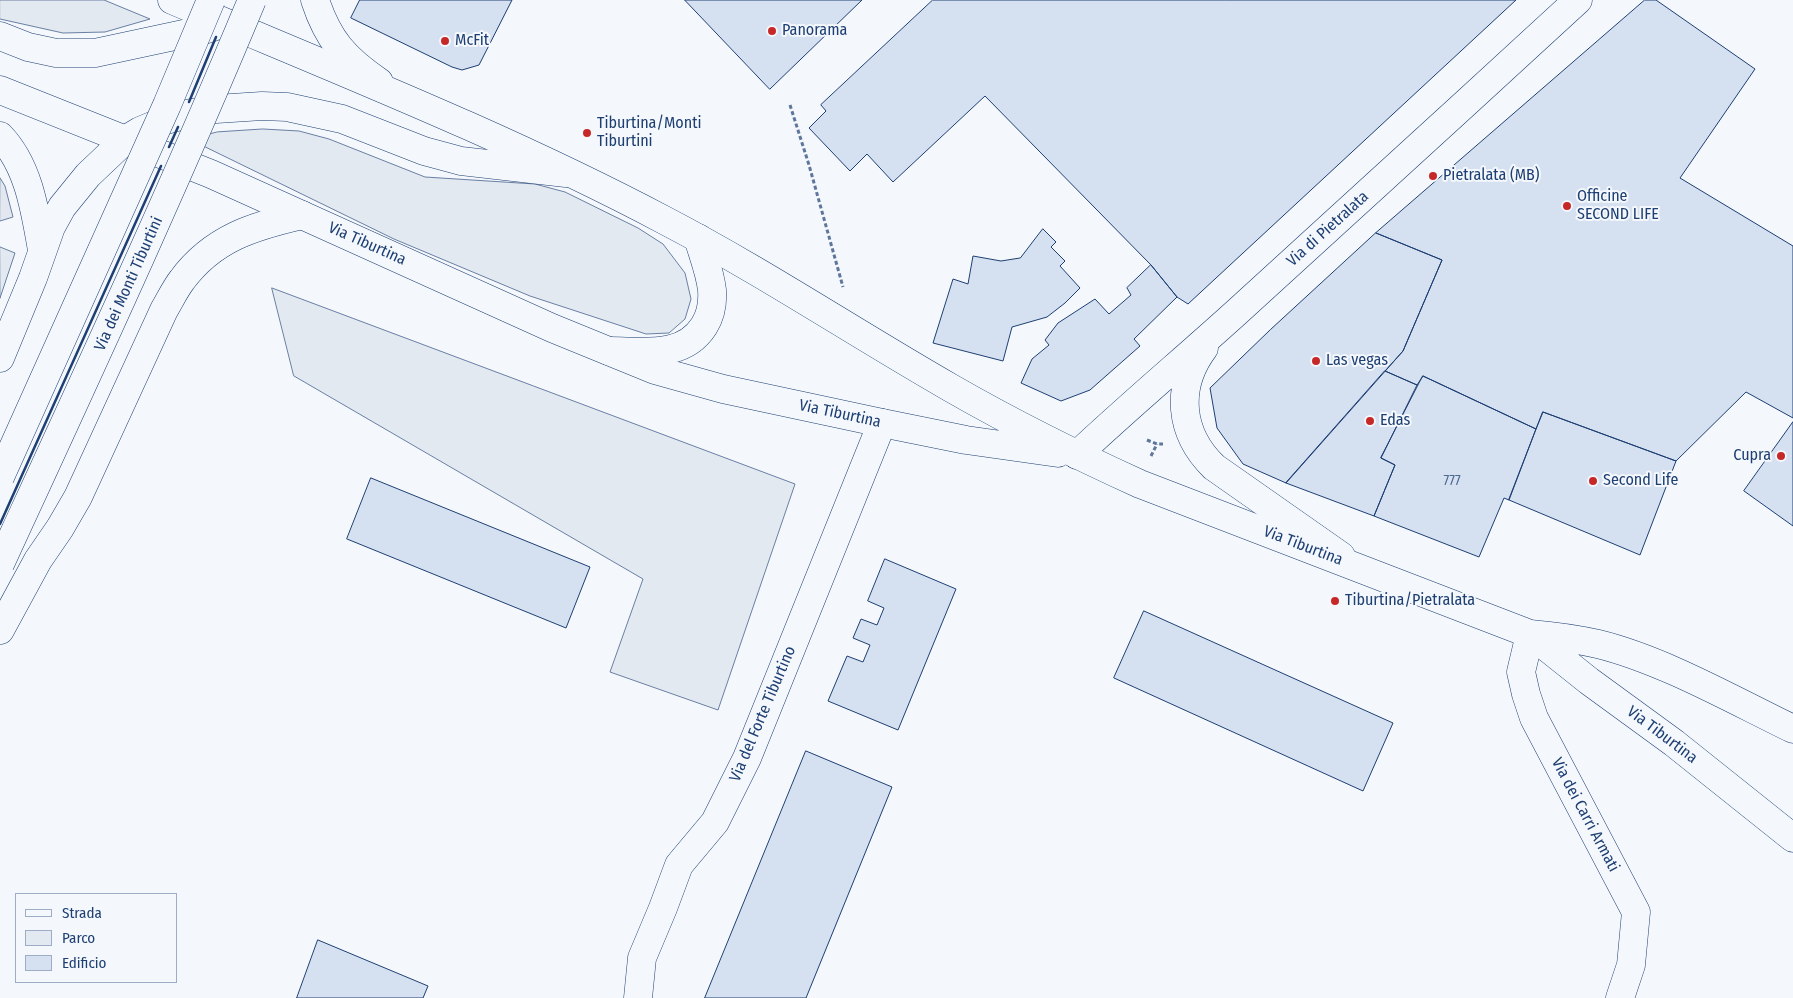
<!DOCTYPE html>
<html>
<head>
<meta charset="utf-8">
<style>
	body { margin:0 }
	#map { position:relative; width:1793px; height:998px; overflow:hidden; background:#f4f7fb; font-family:"Fira Sans Condensed",sans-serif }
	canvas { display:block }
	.legend { position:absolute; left:15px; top:893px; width:162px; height:90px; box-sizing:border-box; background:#f4f7fb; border:1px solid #9eadc5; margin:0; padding:6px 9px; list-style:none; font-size:15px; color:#1d3f73 }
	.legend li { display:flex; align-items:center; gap:10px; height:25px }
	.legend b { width:25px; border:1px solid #9eadc5 }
</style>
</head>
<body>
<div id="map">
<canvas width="1793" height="998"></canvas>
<ul class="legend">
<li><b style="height:6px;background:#f4f7fb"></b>Strada</li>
<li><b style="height:14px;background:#e3e9f0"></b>Parco</li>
<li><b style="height:14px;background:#d5e0f0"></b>Edificio</li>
</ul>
</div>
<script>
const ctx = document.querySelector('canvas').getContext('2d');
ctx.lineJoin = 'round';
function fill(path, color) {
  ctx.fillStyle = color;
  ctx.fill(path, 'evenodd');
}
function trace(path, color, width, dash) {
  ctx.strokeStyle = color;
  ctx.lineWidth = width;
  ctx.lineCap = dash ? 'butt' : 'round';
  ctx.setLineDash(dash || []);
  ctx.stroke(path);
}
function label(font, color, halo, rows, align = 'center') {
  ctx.font = font + ' "Fira Sans Condensed",sans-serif';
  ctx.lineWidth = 4;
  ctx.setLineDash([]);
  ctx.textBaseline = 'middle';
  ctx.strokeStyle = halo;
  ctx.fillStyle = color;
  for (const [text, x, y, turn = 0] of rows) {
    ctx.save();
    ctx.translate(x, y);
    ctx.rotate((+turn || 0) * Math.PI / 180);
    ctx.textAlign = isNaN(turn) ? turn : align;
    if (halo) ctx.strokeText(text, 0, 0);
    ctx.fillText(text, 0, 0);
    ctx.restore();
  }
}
const green = new Path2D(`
	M0,0H104L150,19L105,32L63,33L0,19Z
	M263,129L299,131L329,139L425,177L535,184L565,192L638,228L663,244L685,273L691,299L685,319L669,333L646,334L530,296L394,239L189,139L217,132Z
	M0,247L15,253L0,298Z
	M272,288L795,484L718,710L610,672L643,579L294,376Z`);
fill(green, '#e3e9f0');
trace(green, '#687fa3', 1);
const parking = new Path2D(`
	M0,178L5,186L13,217L0,221Z`);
fill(parking, '#e3e8f0');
trace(parking, '#687fa3', 1);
const building = new Path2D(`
	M360,0H512L479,65L462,70L452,67L351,18Z
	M685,0H862L770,89Z
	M933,0H1516L1188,304L1177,297L1151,265L985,96L893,182L867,154L850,171L809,128L826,111L821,105Z
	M1645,0H1656L1755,69L1680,178L1793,246V418L1746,392L1676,461L1543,412L1536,429L1423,376L1417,385L1385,371L1403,351L1442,260L1376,233Z
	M1043,229L1056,242L1051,247L1065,261L1060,266L1080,288L1065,303L1047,317L1012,327L1003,361L933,343L953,279L968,284L973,256L1001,261L1020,258Z
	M1376,233L1442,260L1403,351L1286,483L1243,464L1217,428L1210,388L1270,330Z
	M1151,265L1177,297L1134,339L1140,346L1090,390L1061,401L1021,383L1032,359L1049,345L1045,340L1058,323L1095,299L1109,314L1131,295L1127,288Z
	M1385,371L1417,385L1381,458L1395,465L1374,516L1286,483Z
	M1423,376L1536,429L1509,500L1504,498L1479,557L1374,516L1395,465L1381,458Z
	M1543,412L1676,461L1640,555L1509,500Z
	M1793,422V526L1744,491Z
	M371,478L590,567L566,628L347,539Z
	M885,559L956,589L898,730L828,701L847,656L863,662L870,645L853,638L861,619L877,625L884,608L868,601Z
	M1144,611L1393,723L1363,791L1114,678Z
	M806,751L892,787L806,998H705Z
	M318,940L428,986L423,998H297Z`);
fill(building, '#d5e0f0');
trace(building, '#1d3f73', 1);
const minor = new Path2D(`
	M1530,634L1521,672L1526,694L1534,718L1636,912L1631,965L1620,998
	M638,998L642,958L663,908L679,865L715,822L747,758L882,423`);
const tertiary = new Path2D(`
	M1204,348C1175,387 1179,433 1214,467L1341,556
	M1077,455C1129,406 1184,360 1238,311C1351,208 1465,104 1578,0`);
const secondary = new Path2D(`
	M315,0C328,40 345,59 379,82
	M0,36L28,47L56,53H95L207,29L218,25
	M0,136C29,166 35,211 42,250
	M609,351C643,351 683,359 704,326C711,315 713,303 712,290C710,272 703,255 698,238
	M0,358L33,278L51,227L62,207L88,175L125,140L140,131L166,120L191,113L216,109L262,106L287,107L342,119L424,151L461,161L566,173
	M0,630L38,560L60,528L78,497L164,310C170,300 175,289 182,280C213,238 254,226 302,215`);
const primary = new Path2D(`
	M172,0C337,70 505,136 664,220C762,271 855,333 951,388C1012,423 1076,455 1140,484L1530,634C1553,636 1576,639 1598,644C1663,660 1733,700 1793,729
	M0,90L211,174L552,328L655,370L723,389L882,423L966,440L1058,453
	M1530,634L1589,681L1674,743L1793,838`);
trace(minor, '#1d3f73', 29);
trace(tertiary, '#1d3f73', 29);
trace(secondary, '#1d3f73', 29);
trace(primary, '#1d3f73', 29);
trace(new Path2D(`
	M790,105L809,165L843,287
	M1147,440L1157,444H1163
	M1151,456L1157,444`), '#5e769c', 3, [4, 2.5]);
trace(minor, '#f4f7fb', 28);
trace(tertiary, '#f4f7fb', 28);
trace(secondary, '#f4f7fb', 28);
trace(primary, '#f4f7fb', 28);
const secondaryBridge = new Path2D(`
	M0,477L167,105L211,0
	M0,564C86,377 173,190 252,0`);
trace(secondaryBridge, '#1d3f73', 29, []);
trace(secondaryBridge, '#f4f7fb', 28);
trace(new Path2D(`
	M189,102L216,37
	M169,147L178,127
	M0,524L161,166`), '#1d3f73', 2.5);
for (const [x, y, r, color] of [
	[772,31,5,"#c62828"],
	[445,41,5,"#c62828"],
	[587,133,5,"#c62828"],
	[1433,176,5,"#c62828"],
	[1567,206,5,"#c62828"],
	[1316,361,5,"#c62828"],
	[1370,421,5,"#c62828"],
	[1781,456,5,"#c62828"],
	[1593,481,5,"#c62828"],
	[1335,601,5,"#c62828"]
]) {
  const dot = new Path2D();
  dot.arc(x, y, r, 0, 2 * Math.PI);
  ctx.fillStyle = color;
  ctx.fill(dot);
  trace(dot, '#f4f7fb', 2);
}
label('14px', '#4b6792', null, [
	["777",1452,481]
]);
label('16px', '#1d3f73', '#f4f7fb', [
	["Panorama",782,31],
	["McFit",455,41],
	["Tiburtina/Monti",597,124],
	["Tiburtini",597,142],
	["Pietralata (MB)",1443,176],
	["Officine",1577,197],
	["SECOND LIFE",1577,215],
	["Las vegas",1326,361],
	["Edas",1380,421],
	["Cupra",1771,456,"right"],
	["Second Life",1603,481],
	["Tiburtina/Pietralata",1345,601]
], 'left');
label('16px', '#1d3f73', '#f4f7fb', [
	["Via di Pietralata",1328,229,-42],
	["Via Tiburtina",367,244,24],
	["Via dei Monti Tiburtini",129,284,-66],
	["Via Tiburtina",840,414,12],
	["Via Tiburtina",1303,546,21],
	["Via del Forte Tiburtino",763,714,-67],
	["Via Tiburtina",1662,735,37],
	["Via dei Carri Armati",1585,815,62]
]);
</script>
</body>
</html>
